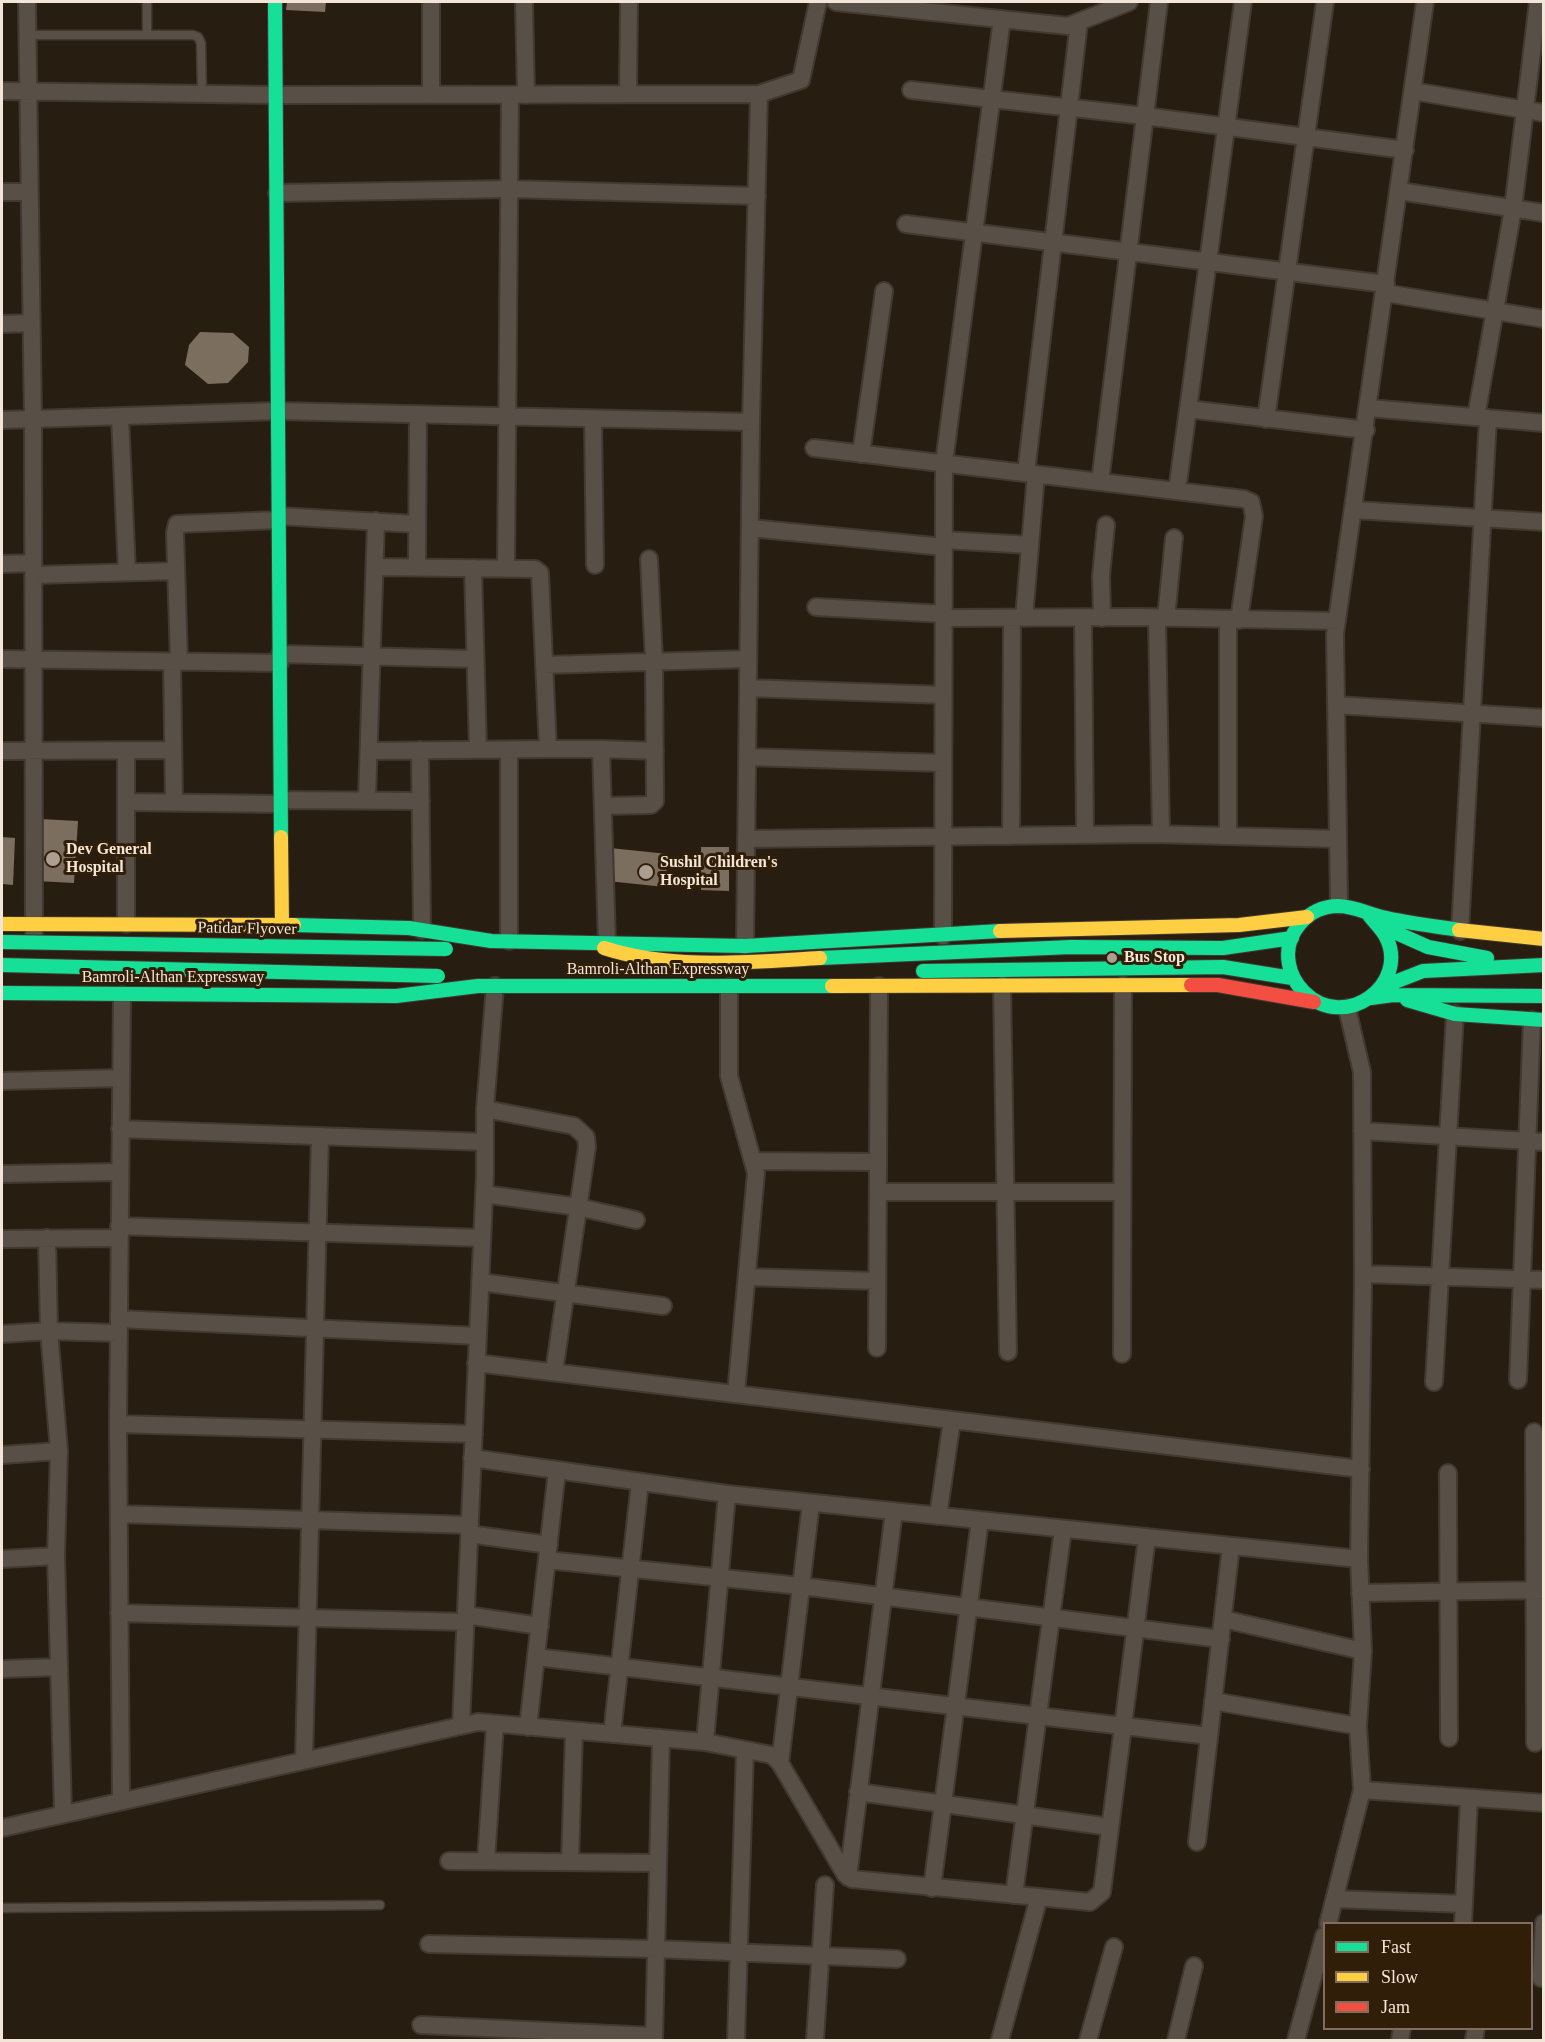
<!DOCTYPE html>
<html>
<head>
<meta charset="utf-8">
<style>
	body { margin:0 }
	#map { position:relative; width:1545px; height:2042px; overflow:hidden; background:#281d11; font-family:Georgia,serif }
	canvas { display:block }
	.frame { position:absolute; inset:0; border:3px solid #f3e5d8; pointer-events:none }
	.legend { position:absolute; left:1323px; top:1922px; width:210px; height:108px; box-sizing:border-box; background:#311e08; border:2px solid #7f6e5b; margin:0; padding:8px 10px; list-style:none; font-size:18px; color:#f3e5d8 }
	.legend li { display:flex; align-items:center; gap:12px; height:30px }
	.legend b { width:30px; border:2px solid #7f6e5b }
</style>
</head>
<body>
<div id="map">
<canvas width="1545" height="2042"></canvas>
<div class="frame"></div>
<ul class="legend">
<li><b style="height:8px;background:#16e098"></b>Fast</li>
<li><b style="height:8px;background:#ffcf43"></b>Slow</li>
<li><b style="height:8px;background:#f24e42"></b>Jam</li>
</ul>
</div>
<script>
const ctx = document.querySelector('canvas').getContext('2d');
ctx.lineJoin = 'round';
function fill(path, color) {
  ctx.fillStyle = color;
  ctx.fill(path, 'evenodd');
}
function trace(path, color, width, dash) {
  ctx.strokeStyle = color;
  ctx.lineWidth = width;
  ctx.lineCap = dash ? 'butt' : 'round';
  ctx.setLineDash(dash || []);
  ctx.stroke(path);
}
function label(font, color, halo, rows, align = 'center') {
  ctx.font = font + ' Georgia,serif';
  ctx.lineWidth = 6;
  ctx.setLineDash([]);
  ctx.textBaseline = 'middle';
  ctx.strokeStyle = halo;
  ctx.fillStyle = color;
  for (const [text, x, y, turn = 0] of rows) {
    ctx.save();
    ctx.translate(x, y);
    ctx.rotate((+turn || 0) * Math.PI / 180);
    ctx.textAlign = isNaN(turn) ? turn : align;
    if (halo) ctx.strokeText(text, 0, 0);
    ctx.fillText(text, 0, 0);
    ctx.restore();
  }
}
fill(new Path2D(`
	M287,2H326L325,12L286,10Z
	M200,332L233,333L249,347L248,362L228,383L208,384L185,365L189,345Z
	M40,819L78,821L74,883L36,881Z
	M2,837L15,838L13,885L2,884Z
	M701,847H729V891L701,890Z
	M610,848L668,854L665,887L607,881Z`), '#7c6e5f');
const lane = new Path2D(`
	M27,35H193L198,37L201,43L202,94
	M147,35V2
	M2,1908L380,1905`);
const street = new Path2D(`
	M27,2L33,420L34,932
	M524,2L526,95
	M836,2L1068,26L1129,2
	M911,90L1145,116L1405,150
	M2,91L276,95L759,94L801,80L818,2
	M1413,91L1544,113
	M628,94L629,2
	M431,95V2
	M1399,191L1544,213
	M2,192H28
	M277,193L510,189L757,196
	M906,224L1386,284
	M1385,293L1544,319
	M2,324L31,323
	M1369,408L1544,423
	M1188,409L1366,430
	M120,417L127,572
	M1476,417L1513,209L1538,2
	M593,419L595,565
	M1266,419L1325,2
	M2,420L278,411L751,422
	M814,448L1244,499L1251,502L1254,516L1239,620
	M861,454L884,291
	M1026,473L1079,22
	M1100,482L1159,2
	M1177,491L1243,2
	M1355,510L1544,522
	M279,516L415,524
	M750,528L944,547
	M944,540L1030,545
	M2,564L33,563
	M417,567L418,415
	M473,568L478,750
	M506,569L510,95
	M34,575L176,571
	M816,607L944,614
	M943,618L1138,617L1337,621
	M1024,618L1036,474
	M1083,618L1085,835
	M1102,618L1101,576L1106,525
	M1157,618L1161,834
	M1166,618L1174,538
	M280,654L474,659
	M2,659L280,663
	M172,661L174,803
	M179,661L175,533L177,524L279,520
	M544,665L748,659
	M748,688L943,695
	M1336,705L1544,718
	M548,749H601L607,943
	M601,749L655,751
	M420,750L422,930
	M2,751L173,750
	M369,751L548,749L540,573L535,569L375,567
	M747,757L943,763
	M367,799L376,521
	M281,800L421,801
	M126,802L281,804
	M603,806L651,805L655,801L654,661L649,559
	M1011,836L1012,618
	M1228,836V619
	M746,839L1154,834L1338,839
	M1339,905L1335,634L1425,2
	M126,924V751
	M1460,931L1488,418
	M943,936L944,463L1002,19
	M509,941V750
	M745,946L751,422L759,94
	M1002,985L1008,1352
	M729,987V1076L756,1173L736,1394
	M2,1081L121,1078
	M485,1109L574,1126L586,1137L587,1147L554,1372
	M120,1129L485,1142
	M1362,1131L1544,1142
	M753,1161L878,1162
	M2,1174L120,1172
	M878,1192H1122
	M484,1194L578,1207L636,1220
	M119,1226L482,1238
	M47,1238L49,1331L59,1451L56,1556L63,1813
	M2,1239L119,1238
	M1363,1274L1544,1280
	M747,1277L877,1281
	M480,1282L663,1306
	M119,1319L478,1336
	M2,1334L49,1331L119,1333
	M877,1348L879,986
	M1122,1354L1123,985
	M476,1363L1361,1469
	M1518,1380L1532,1020
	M1434,1382L1455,1014
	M118,1424L474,1434
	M1534,1432L1535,1743
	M2,1455L59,1451
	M472,1458L727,1494
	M1448,1473L1449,1738
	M119,1514L470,1525
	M938,1516L952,1420
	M469,1534L549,1545
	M1147,1537L1102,1892L1090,1902L852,1879L845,1874L780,1763L772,1755L705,1742L727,1494L1359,1559
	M2,1559L56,1556
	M547,1560L801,1586L1221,1639
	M1360,1593L1543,1590
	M119,1613L466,1622
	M466,1615L540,1626
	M1223,1619L1363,1651
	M536,1657L1209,1736
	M2,1669L59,1667
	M1213,1701L1358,1726
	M461,1725L485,1174V1109L495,986
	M528,1727L557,1470
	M612,1734L640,1482
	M304,1759L320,1136
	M780,1763L811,1503
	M1362,1790L1544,1803
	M858,1792L1110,1827
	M121,1800L118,1424L122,995
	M2,1828L478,1722L705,1742
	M1197,1842L1231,1546
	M449,1861L658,1863
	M486,1861L495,1724
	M570,1862L574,1731
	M848,1877L894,1511
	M932,1888L980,1520
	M1014,1895L1063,1529
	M1335,1899L1464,1904
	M1328,1924L1362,1790L1358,1726L1363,1651L1359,1559L1363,1284L1362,1072L1347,1008
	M1463,1924L1469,1798
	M429,1944L656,1949L897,1959
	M1541,1978L1544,1923
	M421,2025L654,2036
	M654,2040L661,1738
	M736,2040L745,1750
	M815,2040L825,1885
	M1000,2040L1039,1897
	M1088,2040L1114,1947
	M1176,2040L1194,1966
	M1296,2040L1324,1936
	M1400,2040L1402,2028
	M1474,2040L1476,2028`);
const fast = new Path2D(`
	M275,2L281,837
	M1369,915C1374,922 1382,929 1386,937C1410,984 1345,1033 1304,992C1296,984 1291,976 1289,964C1283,934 1308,906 1338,906C1354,906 1368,914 1382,917C1407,923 1434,926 1459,930
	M294,925L409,928L491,941L745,946L1000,931
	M1381,926L1428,947L1487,958
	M820,958L1071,947L1223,948L1292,938
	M923,971L1223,967L1292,978
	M1382,987L1423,971L1544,965
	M2,993L396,996L478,986H832
	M1371,998L1393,995L1544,996
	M1407,1000L1455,1014L1544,1020`);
const slow = new Path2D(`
	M281,837L282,925
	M2,924L294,925
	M1459,930L1544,939
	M1000,931L1239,925L1307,917
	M604,948C672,970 749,962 820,958
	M832,986L1191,985`);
const jam = new Path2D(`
	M1191,985H1218L1314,1002`);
trace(lane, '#423931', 11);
trace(street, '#423931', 20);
trace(fast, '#423931', 16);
trace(slow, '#423931', 16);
trace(jam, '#423931', 16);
trace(lane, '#584f47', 8);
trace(street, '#584f47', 16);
trace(fast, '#16e098', 14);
trace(slow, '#ffcf43', 14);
trace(jam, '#f24e42', 14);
const fastBridge = new Path2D(`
	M2,942L446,949
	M2,965L438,976`);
trace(fastBridge, '#423931', 16, []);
trace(fastBridge, '#16e098', 14);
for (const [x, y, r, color] of [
	[53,859,8,"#ac9f92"],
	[646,872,8,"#ac9f92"],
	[1112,958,6,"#ac9f92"]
]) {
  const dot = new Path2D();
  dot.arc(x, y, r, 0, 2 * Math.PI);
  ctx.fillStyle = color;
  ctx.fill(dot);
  trace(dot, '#311e08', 2);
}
label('bold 16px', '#f3e5d8', '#311e08', [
	["Dev General",66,850],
	["Hospital",66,868],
	["Sushil Children's",660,863],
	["Hospital",660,881],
	["Bus Stop",1124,958]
], 'left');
label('16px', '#f3e5d8', '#311e08', [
	["Patidar Flyover",247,929,1],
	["Bamroli-Althan Expressway",658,970],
	["Bamroli-Althan Expressway",173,978]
]);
</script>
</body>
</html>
